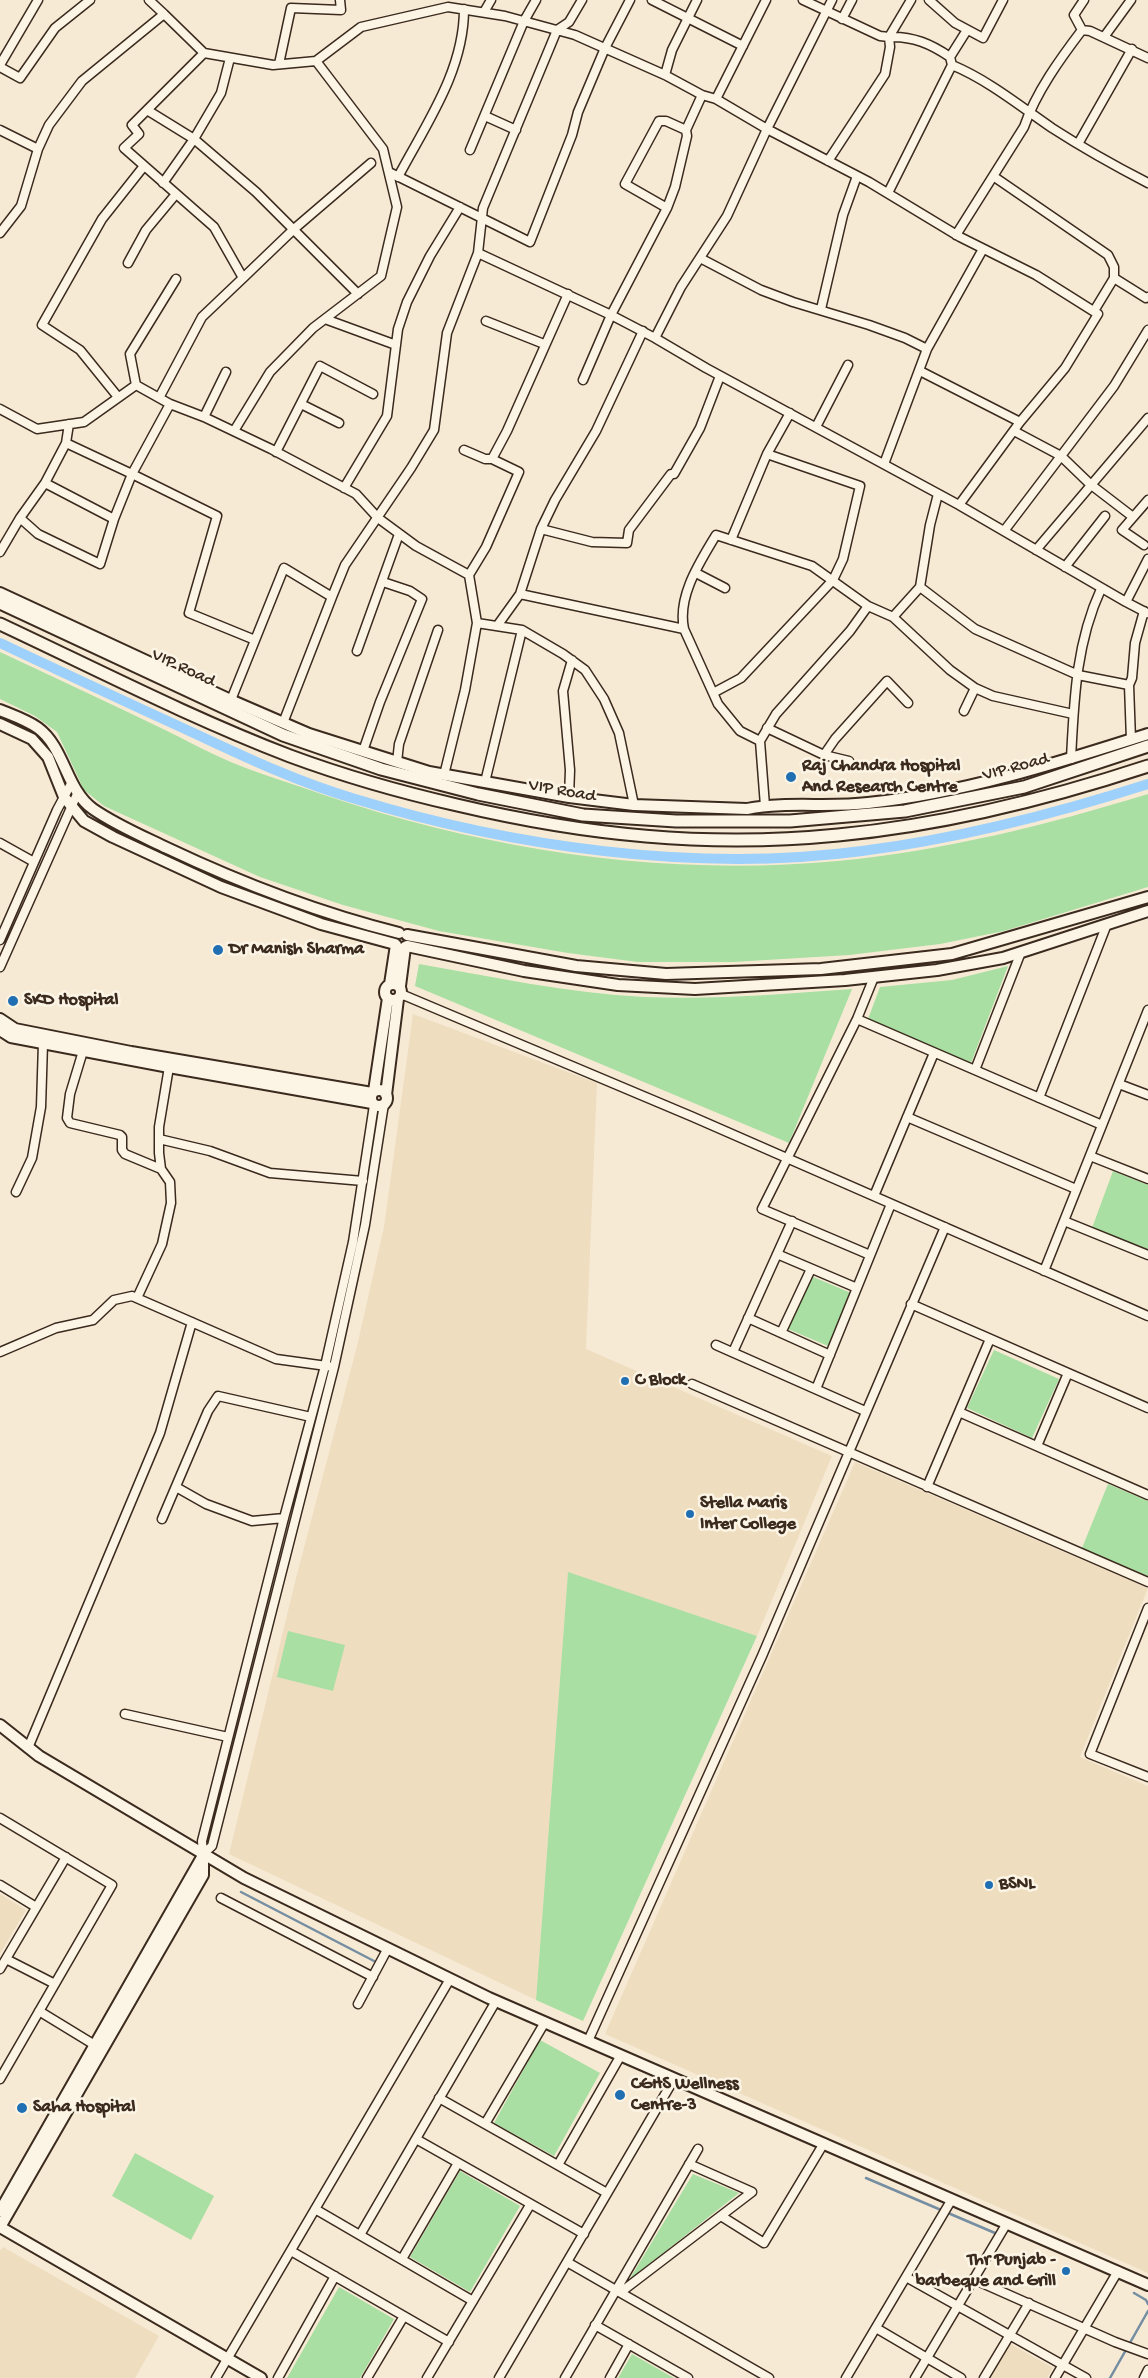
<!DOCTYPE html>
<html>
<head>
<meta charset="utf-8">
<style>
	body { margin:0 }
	canvas { display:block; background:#f6ead4 }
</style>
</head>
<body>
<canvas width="1148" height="2378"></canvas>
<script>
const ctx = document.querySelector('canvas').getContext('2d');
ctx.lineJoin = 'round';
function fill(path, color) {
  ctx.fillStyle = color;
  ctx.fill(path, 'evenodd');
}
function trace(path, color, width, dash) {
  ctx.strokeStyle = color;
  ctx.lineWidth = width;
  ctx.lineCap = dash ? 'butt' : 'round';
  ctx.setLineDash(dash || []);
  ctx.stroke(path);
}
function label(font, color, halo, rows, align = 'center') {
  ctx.font = font + ' "Gochi Hand",sans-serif';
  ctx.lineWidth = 5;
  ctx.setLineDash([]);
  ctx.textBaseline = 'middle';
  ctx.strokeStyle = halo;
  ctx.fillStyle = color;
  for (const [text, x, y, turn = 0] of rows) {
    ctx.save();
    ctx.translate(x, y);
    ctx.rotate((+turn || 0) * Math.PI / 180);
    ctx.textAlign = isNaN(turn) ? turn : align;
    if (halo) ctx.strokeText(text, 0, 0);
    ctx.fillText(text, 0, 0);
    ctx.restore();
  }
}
fill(new Path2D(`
	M413,1014L597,1083L586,1349L832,1456L757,1636L568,1573L536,2000L229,1854L296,1578L357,1346L384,1227Z
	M855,1462L1148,1588L1080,1757L1148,1786V2273L605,2034Z
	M0,1894L26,1910L0,1954Z
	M3,2247L159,2336L135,2378H0V2251Z
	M1009,2343L1053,2368L1047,2378H988Z`), '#efddc0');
fill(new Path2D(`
	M0,652C54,677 109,703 163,729C186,740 209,753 233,763C255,772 278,779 301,787C472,848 656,878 838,861C943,851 1047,825 1148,794V887L1004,931L940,944L849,955L733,962H638L568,953L439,931L343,905L260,877L104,806L84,790L57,732L35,716L0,699Z
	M419,964C493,977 568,993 644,997C714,1000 783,994 852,989L789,1143L415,986Z
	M1008,966L971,1063L868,1019L880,987L952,980Z
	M1113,1171L1148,1185V1249L1092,1228Z
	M811,1276L851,1293L828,1346L788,1329Z
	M994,1350L1059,1379L1032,1438L967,1408Z
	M1108,1484L1148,1501V1576L1082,1548Z
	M568,1572L757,1636L583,2021L536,2000Z
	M288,1631L345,1645L333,1691L277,1677Z
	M540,2040L600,2073L554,2156L494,2123Z
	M135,2153L214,2196L191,2240L112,2196Z
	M460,2171L520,2206L470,2292L410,2257Z
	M693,2174L739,2193L629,2280Z
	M339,2287L394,2319L360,2378H287Z
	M632,2354L674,2378H618Z`), '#a9dfa2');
trace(new Path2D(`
	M241,1892L374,1961
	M866,2178L995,2233
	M1134,2293L1146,2300L1148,2304
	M1110,2378L1148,2311`), '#768ea2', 2.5);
trace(new Path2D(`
	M0,643C62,672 123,701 185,729C239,754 294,781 352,798C511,847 695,873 862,851C956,839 1058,813 1148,784`), '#9dd0fa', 10);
const minor = new Path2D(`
	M149,0L164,14
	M652,0L743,46
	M803,0L880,36L889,37L911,0
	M832,0L767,129L869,182L960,237L1036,275L1098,314L1065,368L1020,422L959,505
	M929,0L955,23L983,38L1003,0
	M484,12L491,0
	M842,19L852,0
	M1082,30L1090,31L1148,58
	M1104,37L1131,0
	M950,57L967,30
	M230,58L221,93L194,139L256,192L358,294
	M279,64L291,8L341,10L340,0
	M0,65L38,0
	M0,67L20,78L55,28L90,0
	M665,75L702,95L716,99L767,129L727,216L681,287L655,338L706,368L959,505L1126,602L1148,559
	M716,99L766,0
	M147,110L194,139L163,183
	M485,116L516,130
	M0,130L38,149
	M1078,144L1132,49
	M470,150L524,21L536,0
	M828,161L885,74L890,47L889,37C913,36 931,44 950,57L952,65C988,80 1020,106 1052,128C1083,148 1115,166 1148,183
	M389,172L530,242L572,135L578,112L605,48L630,0
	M993,176L1108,255L1114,267V278
	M398,177C426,124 464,71 464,9
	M888,193L952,65
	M667,208L625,184L659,121H666L686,130
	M0,233L21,206L38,149L49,125L82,81L164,14L204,53L273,65L316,61L361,27L448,7L505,16L575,35L665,75L672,50L697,0
	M956,235L1024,127C1036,92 1060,59 1082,30L1074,15L1084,0
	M478,253L611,315L655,338
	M700,258L761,290L793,302L869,325L905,338L927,349L884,464
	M128,263L146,230L176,194
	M243,278L294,229L371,163
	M821,309L843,215L857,176
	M1094,311L1114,278L1146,298L1148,297
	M325,319L396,345
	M486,321L544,344
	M927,349L983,249
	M920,371L1020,422
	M583,380L611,315L667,208L675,187L687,136L686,130L702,95
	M136,385L130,354L176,279
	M118,397L80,350L42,325L102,219L144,166
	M159,398L202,317L243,278L214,227L124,148L139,134L132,125L204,53
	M170,404L132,474L217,516L189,613L255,640
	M301,404L339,423
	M0,409L37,429L84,422L136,385L170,404L204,417L271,449L356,494L378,518L416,546L469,575L477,623L465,690L444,775
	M204,417L226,372
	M816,427L848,365
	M234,431L270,372L313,328L381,276L397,207L383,149L316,61
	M1014,431L1061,456L1114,386L1148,330
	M66,443L45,483L114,519L132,474L66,443L69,424
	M464,450L485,459H492L519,472L486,547L469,575
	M276,452L320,366L373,394
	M492,459L507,431L568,294
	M344,488L387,416L398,329L407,302L430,256L460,207
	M20,518L38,534L100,564L114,519
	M541,529L592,542L627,543L629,530L671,474H674L700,428L720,376
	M1004,531L1061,456L1090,484L1133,517
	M731,540L767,454L790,413
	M1144,545L1122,530L1148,500
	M1036,550L1148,418
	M0,552L20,518L45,483
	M1065,567L1105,516
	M696,573L725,588
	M920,587L930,525L938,494
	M520,594L684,629
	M332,597L345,565L411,468L434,430L447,333L478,253L483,208L557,30L569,22L582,0
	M1126,602L1147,613
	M868,606L893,617L950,670L975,688L993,696L1073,714
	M893,617L920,587L975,629L1078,675L1129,685
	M477,623L522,630L563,654L585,670L604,699L619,733L634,805
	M497,626L520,594L541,529L555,500L596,431L643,331
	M357,651L399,534
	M713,693L741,678L833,580L843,559L860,486L767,454
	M231,700L284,568L332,597L283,723
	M964,711L975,688
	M767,728L824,755L849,761
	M1131,740L1129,685L1132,678L1135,643L1144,611
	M760,741L740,731L718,704L684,629C677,596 700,562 716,535L812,566L868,606L850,631L776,714L760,741L765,806
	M363,751L380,702L422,599L410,591L383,582
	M824,755L835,739L887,681L908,703
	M1071,759C1074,700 1076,643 1101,589
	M397,762L399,744L438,630
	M485,782L522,630
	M569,797L570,770L563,691L572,660
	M0,843L34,862
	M0,940L57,810L72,782
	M0,967L78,792
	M401,994L693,1117L1148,1316
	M857,1019L1102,1125
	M83,1051L70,1094L67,1118L70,1123L120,1135L122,1137V1150L125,1154L161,1169
	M975,1070L1021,952
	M1119,1084L1148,1095
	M1039,1098L1107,924
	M907,1117L1076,1189
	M159,1139L210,1151L270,1173L363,1181
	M1090,1156L1148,1179
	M16,1192L32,1158L41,1107L43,1043
	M874,1196L934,1053
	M1064,1221L1148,1255
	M777,1254L857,1288
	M870,1255L762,1209L857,1019L874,977
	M1044,1271L1148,1010
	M137,1298L162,1244L171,1203L170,1182L161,1169L159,1153V1127L169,1067
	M911,1304L1148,1408
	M748,1318L830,1355
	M781,1333L811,1269
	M716,1345L865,1411
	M0,1352L56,1328L93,1320L114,1300L132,1296L276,1359L334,1367L212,1846L203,1854
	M733,1352L792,1221
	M334,1367L365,1225L384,1104
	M692,1384L1148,1582
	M816,1389L891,1204
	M959,1412L1148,1495
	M1037,1446L1068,1373
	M176,1487L206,1504L252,1521L284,1518
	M927,1487L990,1339
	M162,1519L208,1411L218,1396L311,1417
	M1148,1608L1090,1754L1148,1777
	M125,1714L228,1737
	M28,1748L160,1433L192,1322
	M0,1818L112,1885L0,2079
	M203,1854L202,1841L284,1518L325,1366L353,1242L374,1105
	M0,1885L36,1907
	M221,1898L373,1977
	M6,1959L55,1984
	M0,1969L66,1857
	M358,2004L388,1948
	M39,2011L98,2047
	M588,2041L762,1656L945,1227
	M439,2098L607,2193
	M485,2124L545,2022
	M416,2139L584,2234
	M558,2165L621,2055
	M315,2209L473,2301
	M721,2216L764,2243L824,2143
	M360,2235L496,2001
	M291,2251L449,2342
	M402,2259L458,2163
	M567,2262L769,2378
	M906,2277L1086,2378
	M973,2279L1115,2342L1148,2354
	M621,2292L752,2192L689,2164
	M595,2325L688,2378
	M876,2328L961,2378
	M216,2378L450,1979
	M278,2378L335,2276
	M367,2378L404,2316
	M427,2378L530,2205
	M499,2378L674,2079
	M565,2378L698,2149
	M610,2378L629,2344
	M846,2378L952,2199
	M915,2378L1007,2223
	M984,2378L1029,2303
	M1055,2378L1118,2271
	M1144,2378L1148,2370`);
const tertiary = new Path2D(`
	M0,593L235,702L309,734L429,772L569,797L634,805L747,809C787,801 828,808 868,803C964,793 1057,763 1148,734
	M0,710C12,715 27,720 38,728C65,748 66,790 93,809C116,825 142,836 167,848C241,883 319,913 399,933
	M0,724L32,739L48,757L64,797L84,821L113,837L221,887L321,924L395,944
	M407,935L576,966L666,974L821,969L952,954L1148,897
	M407,946L524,971L618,985L695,989L845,980L937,970L1003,958L1148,911
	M385 992a8 8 0 1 1 16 0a8 8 0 1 1-16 0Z
	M390,984L396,945
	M400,986L405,947
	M0,1019L15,1029L131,1052L372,1093
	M0,1030L11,1037L169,1067L372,1103
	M371 1098a8 8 0 1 1 16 0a8 8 0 1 1-16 0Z
	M374,1091L388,998
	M386,1095L398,999
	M0,1725L39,1756L244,1878L489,1998L1148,2285
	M0,2211L201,1859
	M0,2227L203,1875V1854
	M0,2227L261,2378`);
const secondary = new Path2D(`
	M0,603L283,735L381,769L478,794L583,815L676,821H790L905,811L1024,787L1148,746
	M0,624C96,669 191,718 290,756C344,776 400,792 457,805C584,835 707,848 838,835C943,825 1048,799 1148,766`);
trace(minor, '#3b2a1e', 11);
trace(tertiary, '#3b2a1e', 14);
trace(secondary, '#3b2a1e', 15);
trace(minor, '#fcf5e5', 8);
trace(tertiary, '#fcf5e5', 10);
trace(secondary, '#fcf5e5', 11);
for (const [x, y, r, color] of [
	[791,777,6,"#1f6fb2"],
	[218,950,6,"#1f6fb2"],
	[13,1001,6,"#1f6fb2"],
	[625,1381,5,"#1f6fb2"],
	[690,1514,5,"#1f6fb2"],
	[989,1885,5,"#1f6fb2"],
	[620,2095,6,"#1f6fb2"],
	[22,2108,6,"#1f6fb2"],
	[1066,2271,5,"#1f6fb2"]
]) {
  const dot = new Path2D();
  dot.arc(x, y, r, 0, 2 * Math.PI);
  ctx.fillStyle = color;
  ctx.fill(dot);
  trace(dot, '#fcf5e5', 2);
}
label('18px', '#3b2a1e', '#fcf5e5', [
	["VIP Road",183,669,25],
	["VIP Road",1016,768,-15],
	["VIP Road",562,792,10]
]);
label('bold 18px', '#3b2a1e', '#fcf5e5', [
	["Raj Chandra Hospital",802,767],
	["And Research Centre",802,788],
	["Dr Manish Sharma",229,950],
	["SKD Hospital",24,1001],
	["C Block",635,1381],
	["Stella Maris",700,1504],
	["Inter College",700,1525],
	["BSNL",999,1885],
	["CGHS Wellness",631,2085],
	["Centre-3",631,2106],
	["Saha Hospital",33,2108],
	["Thr Punjab -",1056,2261,"right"],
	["barbeque and Grill",1056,2282,"right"]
], 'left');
</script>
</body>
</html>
